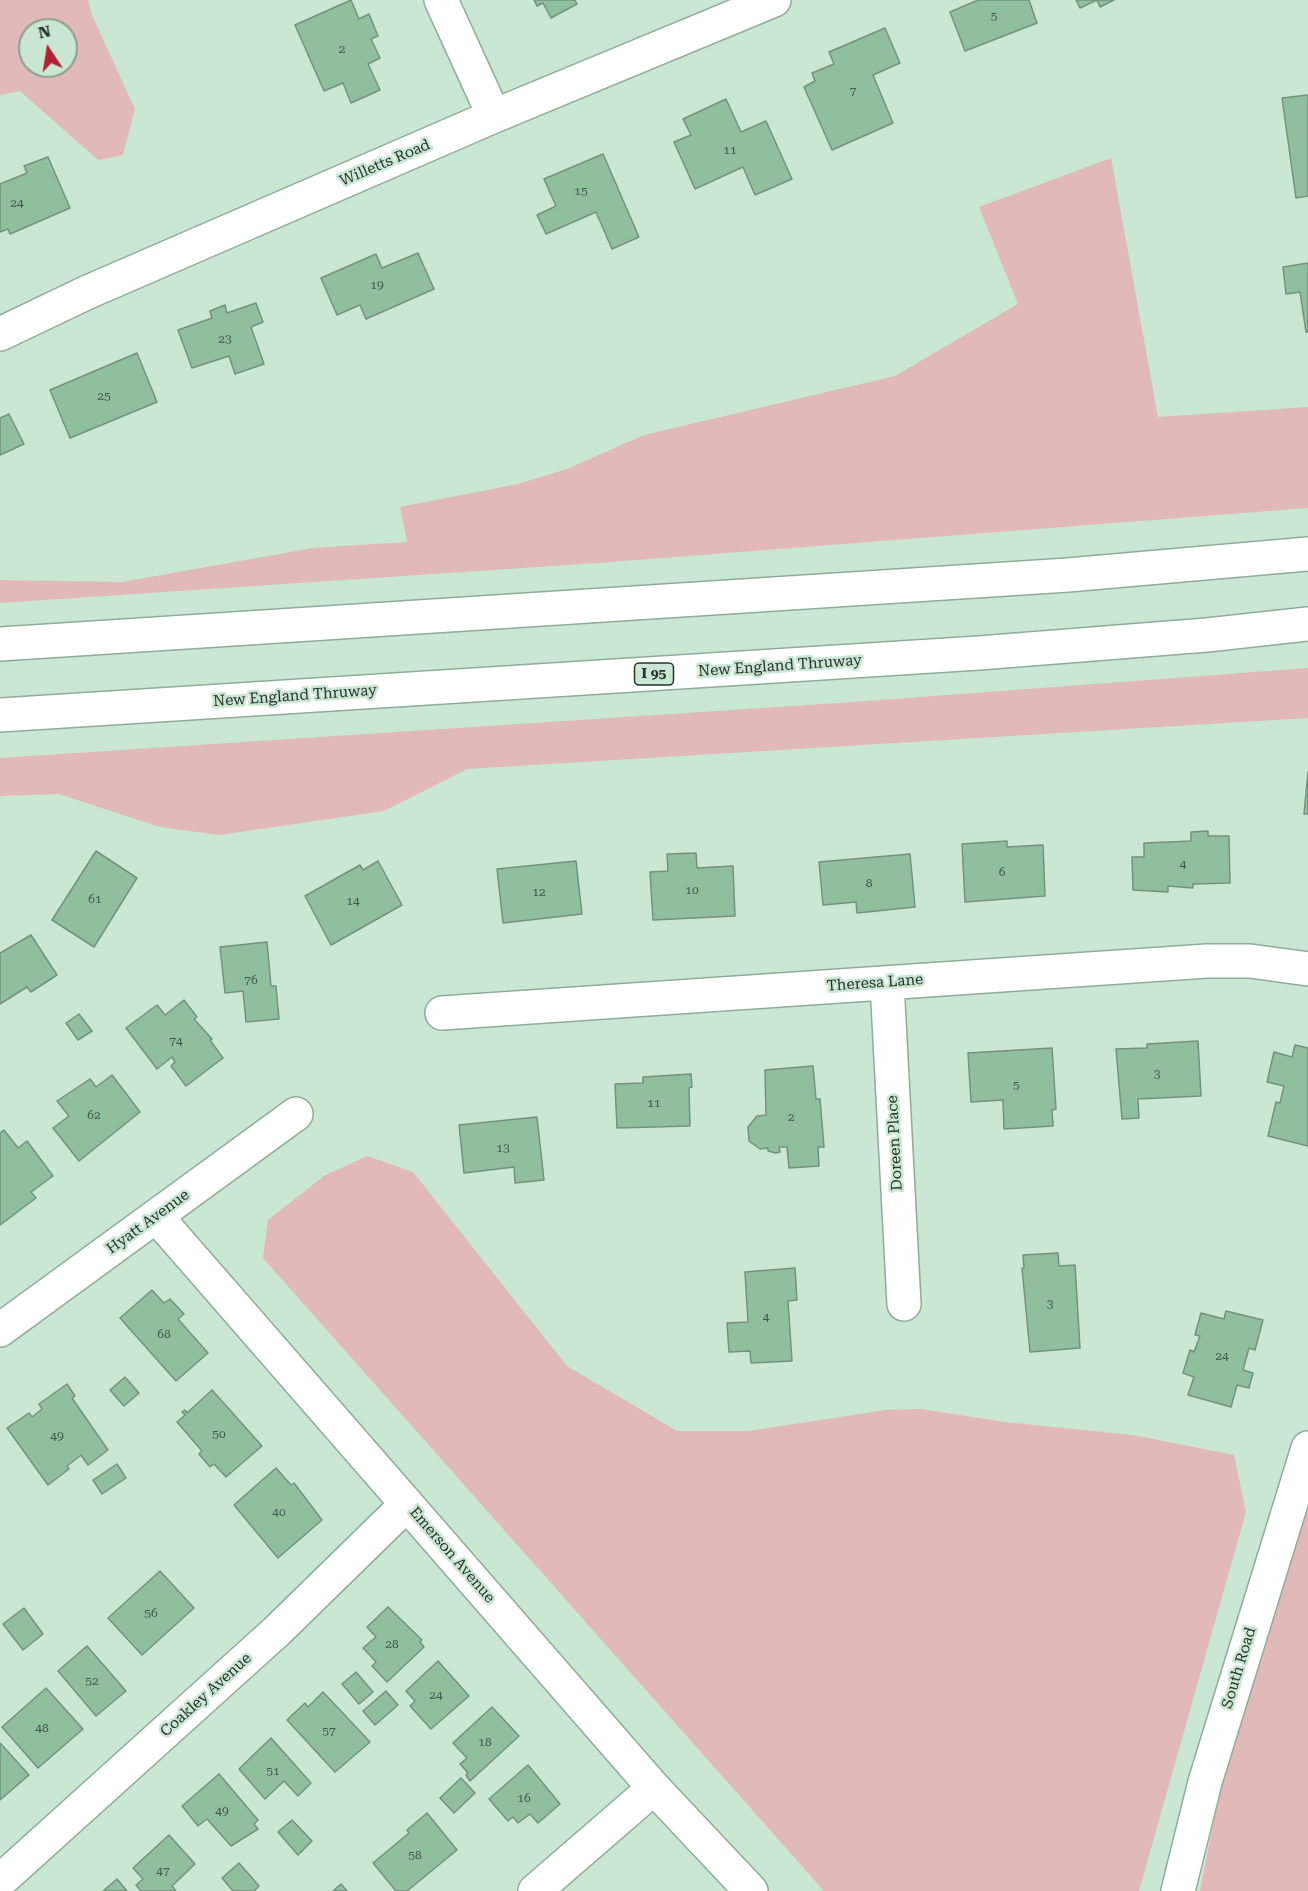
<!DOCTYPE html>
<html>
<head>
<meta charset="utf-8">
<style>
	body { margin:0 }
	#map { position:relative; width:1308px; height:1891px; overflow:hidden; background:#c9e7d2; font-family:"Roboto Serif",serif }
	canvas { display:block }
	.north { position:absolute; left:18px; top:18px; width:60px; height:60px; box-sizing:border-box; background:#c9e7d2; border:2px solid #899f90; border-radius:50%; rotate:348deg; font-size:16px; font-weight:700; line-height:24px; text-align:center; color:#28332c }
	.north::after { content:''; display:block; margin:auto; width:21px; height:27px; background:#b32134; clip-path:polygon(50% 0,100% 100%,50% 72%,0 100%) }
</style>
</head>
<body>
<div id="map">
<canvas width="1308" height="1891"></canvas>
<div class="north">N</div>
</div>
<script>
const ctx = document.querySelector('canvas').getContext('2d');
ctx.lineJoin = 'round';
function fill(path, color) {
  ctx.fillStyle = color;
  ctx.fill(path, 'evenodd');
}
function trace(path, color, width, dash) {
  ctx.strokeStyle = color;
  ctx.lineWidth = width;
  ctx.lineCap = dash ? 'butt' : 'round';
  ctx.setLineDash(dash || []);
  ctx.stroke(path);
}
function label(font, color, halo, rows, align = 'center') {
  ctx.font = font + ' "Roboto Serif",serif';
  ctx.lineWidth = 5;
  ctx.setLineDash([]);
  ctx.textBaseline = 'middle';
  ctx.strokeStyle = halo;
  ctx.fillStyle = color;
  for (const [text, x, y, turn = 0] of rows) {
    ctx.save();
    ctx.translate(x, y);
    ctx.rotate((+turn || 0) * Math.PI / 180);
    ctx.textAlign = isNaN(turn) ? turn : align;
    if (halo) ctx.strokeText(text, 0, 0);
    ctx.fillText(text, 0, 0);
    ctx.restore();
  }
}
fill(new Path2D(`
	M0,0H88L92,15L135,109L123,155L98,160L20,91L0,95ZM30,30H66V66H30Z
	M1111,158L1158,417L1308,407V508L598,563L0,603V580L122,582L313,548L407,542L400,507L518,484L567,469L644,435L895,376L1018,304L979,207Z
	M1308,668V718L467,769L384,811L219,835L160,827L59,794L0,796V758L854,702Z
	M367,1156L413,1172L567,1366L677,1431H748L886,1410L921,1409L1004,1422L1133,1435L1234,1455L1246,1512L1139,1891H824L263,1258L268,1220L324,1176Z
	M1308,1506V1891H1200L1222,1778Z`), '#e0b9b8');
const building = new Path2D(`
	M351,0L359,19L369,14L378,36L371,39L380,58L368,64L380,90L351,103L343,83L324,91L295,25Z
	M534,0H575L577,4L551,18L543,3L537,6Z
	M978,0H1029L1037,23L965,51L950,12Z
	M1076,0H1114L1100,7L1097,0L1080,8Z
	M885,28L900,63L873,75L893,123L832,150L804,87L815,81L812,73L834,64L829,52Z
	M1308,95V196L1296,198L1282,98Z
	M726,99L741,132L766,121L792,179L755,195L743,167L695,189L674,142L691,135L683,119Z
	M603,154L639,237L612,249L596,212L546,234L537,215L556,206L544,179Z
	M48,157L70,208L10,234L8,229L0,232V184L27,173L24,166Z
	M418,253L434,289L366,319L360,305L337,315L321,278L376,254L382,268Z
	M1308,263V332H1306L1300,292L1286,294L1283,267Z
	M256,303L263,322L251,327L264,364L235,374L229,356L192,368L178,330L212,318L210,311L225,305L227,313Z
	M137,353L157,402L70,438L50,390Z
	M9,414L24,444L0,455V418Z
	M1308,772V814H1304Z
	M1208,831V836H1229L1230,883L1193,884V888L1168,886V892L1133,890L1132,857H1144V843L1191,841V832Z
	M1007,841V847L1043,845L1045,896L965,902L962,844Z
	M96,851L137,878L94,947L52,920Z
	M696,853L697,868L733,866L735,916L653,920L650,872L668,871L667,854Z
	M910,854L915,907L857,913L856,902L823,905L819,862Z
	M378,861L402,905L331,945L305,896L360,865L363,870Z
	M576,861L582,914L503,923L497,869Z
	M31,935L57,975L31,992L27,987L0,1004V953Z
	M267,942L271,986H276L279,1019L246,1022L243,991L225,993L220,947Z
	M184,1000L197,1017L194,1019L212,1039L210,1040L223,1058L186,1086L171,1066L175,1062L172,1057L157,1069L126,1028L157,1005L165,1015Z
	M79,1014L92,1031L78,1040L66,1023Z
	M1198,1041L1201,1096L1138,1099L1139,1118L1122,1119L1116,1049L1147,1048V1044Z
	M1295,1045L1308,1048V1146L1268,1136L1276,1102L1280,1103L1284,1086L1267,1082L1274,1052L1292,1057Z
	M1052,1048L1056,1109L1052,1110L1053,1126L1004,1129L1003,1100L971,1102L968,1053Z
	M813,1066L816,1099H820L824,1147H818L819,1166L789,1168L787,1147H779L780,1152L776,1153L768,1151V1148L760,1149L749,1141L748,1127L757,1116L766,1115L765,1070Z
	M691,1074L692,1087L689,1088L690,1126L617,1128L615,1084L643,1083V1077Z
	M112,1075L140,1112L79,1161L53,1128L69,1116L57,1101L90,1079L96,1087Z
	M537,1117L544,1180L515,1183L514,1167L464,1173L459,1125Z
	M4,1130L18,1148L27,1141L53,1176L31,1192L36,1198L0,1225V1133Z
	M1058,1253L1059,1266L1075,1265L1080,1348L1030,1352L1022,1268H1024L1023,1255Z
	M795,1268L797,1300L788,1301L792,1361L751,1363L750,1351L729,1352L727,1323L748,1322L745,1272Z
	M152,1290L164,1303L170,1299L184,1314L178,1319L208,1353L176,1381L120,1318Z
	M1226,1311L1263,1320L1255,1350L1249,1348L1243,1370L1253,1373L1249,1388L1237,1385L1231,1407L1188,1395L1194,1377L1183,1373L1190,1350L1194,1352L1200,1336L1195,1335L1201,1313L1224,1319Z
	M125,1377L139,1393L124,1406L110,1390Z
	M67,1384L75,1396L72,1398L108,1450L88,1465L81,1455L67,1466L69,1469L48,1485L7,1428L29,1413L32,1417L42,1409L39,1404Z
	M212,1390L262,1446L226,1477L214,1464L210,1467L199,1454L202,1451L177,1422L185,1415L182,1412L185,1410L187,1413Z
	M117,1464L126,1478L102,1494L93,1480Z
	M276,1468L291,1485L294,1483L322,1520L278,1558L234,1505Z
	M160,1571L194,1608L142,1655L108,1618Z
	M388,1607L422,1640L420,1642L424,1647L387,1682L372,1666L376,1662L363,1648L376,1637L367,1627Z
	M24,1608L43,1634L23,1650L3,1624Z
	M87,1646L126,1691L96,1716L58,1671Z
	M438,1661L469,1696L431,1729L410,1706L415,1701L406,1691Z
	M356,1672L373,1692L359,1704L342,1684Z
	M46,1688L83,1729L38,1768L2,1727Z
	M386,1691L398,1705L375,1725L363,1711Z
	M323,1692L370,1742L335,1772L287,1720L305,1703L308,1707Z
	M492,1707L519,1736L470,1781L466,1775L468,1773L460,1764L467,1758L453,1743Z
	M271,1738L311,1783L298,1796L284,1781L265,1799L239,1769Z
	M0,1743L29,1775L0,1800Z
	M528,1765L560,1804L538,1823L530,1814L518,1823L513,1817L508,1821L489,1799Z
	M219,1774L258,1820L254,1824L258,1829L231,1846L207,1819L198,1826L182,1806Z
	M461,1778L475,1793L454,1813L440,1798Z
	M427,1813L457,1850L407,1891H396L373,1863L409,1833L407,1830Z
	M292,1820L312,1841L298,1855L278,1832Z
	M169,1835L195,1864L172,1886L176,1891H141L136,1885L143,1879L133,1868Z
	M239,1863L259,1886L254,1891H233L222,1878Z
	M117,1879L127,1891H103Z
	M341,1884L347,1891H333Z`);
fill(building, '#8fbf9f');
trace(building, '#76917e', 1.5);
const minor = new Path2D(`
	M441,0L494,116
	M0,334L88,292L494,116L774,0
	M887,983L904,1304
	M442,1013L1207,961H1250L1308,969
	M156,1216L654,1788L751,1891
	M0,1330L296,1114
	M0,1881L277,1631L407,1504
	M535,1891L654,1788
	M1178,1891L1205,1782L1308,1448`);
const highway = new Path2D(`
	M0,644L1068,575L1308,554
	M0,715L979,653L1207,635L1308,624`);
trace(minor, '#8fac98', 36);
trace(highway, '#8fac98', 36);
trace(minor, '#fff', 33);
trace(highway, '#fff', 33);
label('12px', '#425649', null, [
	["5",994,16],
	["2",342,49],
	["7",853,91],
	["11",730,150],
	["15",581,191],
	["24",17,203],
	["19",377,285],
	["23",225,339],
	["25",104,396],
	["4",1183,864],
	["6",1002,872],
	["8",869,883],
	["10",692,890],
	["12",539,892],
	["61",95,899],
	["14",353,901],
	["76",251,980],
	["74",176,1041],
	["3",1157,1074],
	["5",1016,1085],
	["11",654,1103],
	["62",94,1115],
	["2",791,1117],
	["13",503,1148],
	["3",1050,1304],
	["4",766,1317],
	["68",164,1334],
	["24",1222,1356],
	["50",219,1434],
	["49",57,1436],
	["40",279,1512],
	["56",151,1613],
	["28",392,1644],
	["52",92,1681],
	["24",436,1695],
	["48",42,1728],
	["57",329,1731],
	["18",485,1742],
	["51",273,1771],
	["16",524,1798],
	["49",222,1811],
	["58",415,1855],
	["47",163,1871]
]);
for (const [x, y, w] of [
	[654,674,39]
]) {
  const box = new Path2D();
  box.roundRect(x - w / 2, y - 11, w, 22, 4.5);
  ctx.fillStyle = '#c9e7d2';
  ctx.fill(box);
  trace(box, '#28332c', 1.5);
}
label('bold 14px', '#28332c', null, [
	["I 95",654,674]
]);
label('15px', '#28332c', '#c9e7d2', [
	["Willetts Road",385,163,-23],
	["New England Thruway",780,666,-4],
	["New England Thruway",295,696,-4],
	["Theresa Lane",875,983,-4],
	["Doreen Place",895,1143,-93],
	["Hyatt Avenue",148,1222,-36],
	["Emerson Avenue",452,1555,49],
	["South Road",1239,1668,-73],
	["Coakley Avenue",206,1695,-42]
]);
</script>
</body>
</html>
